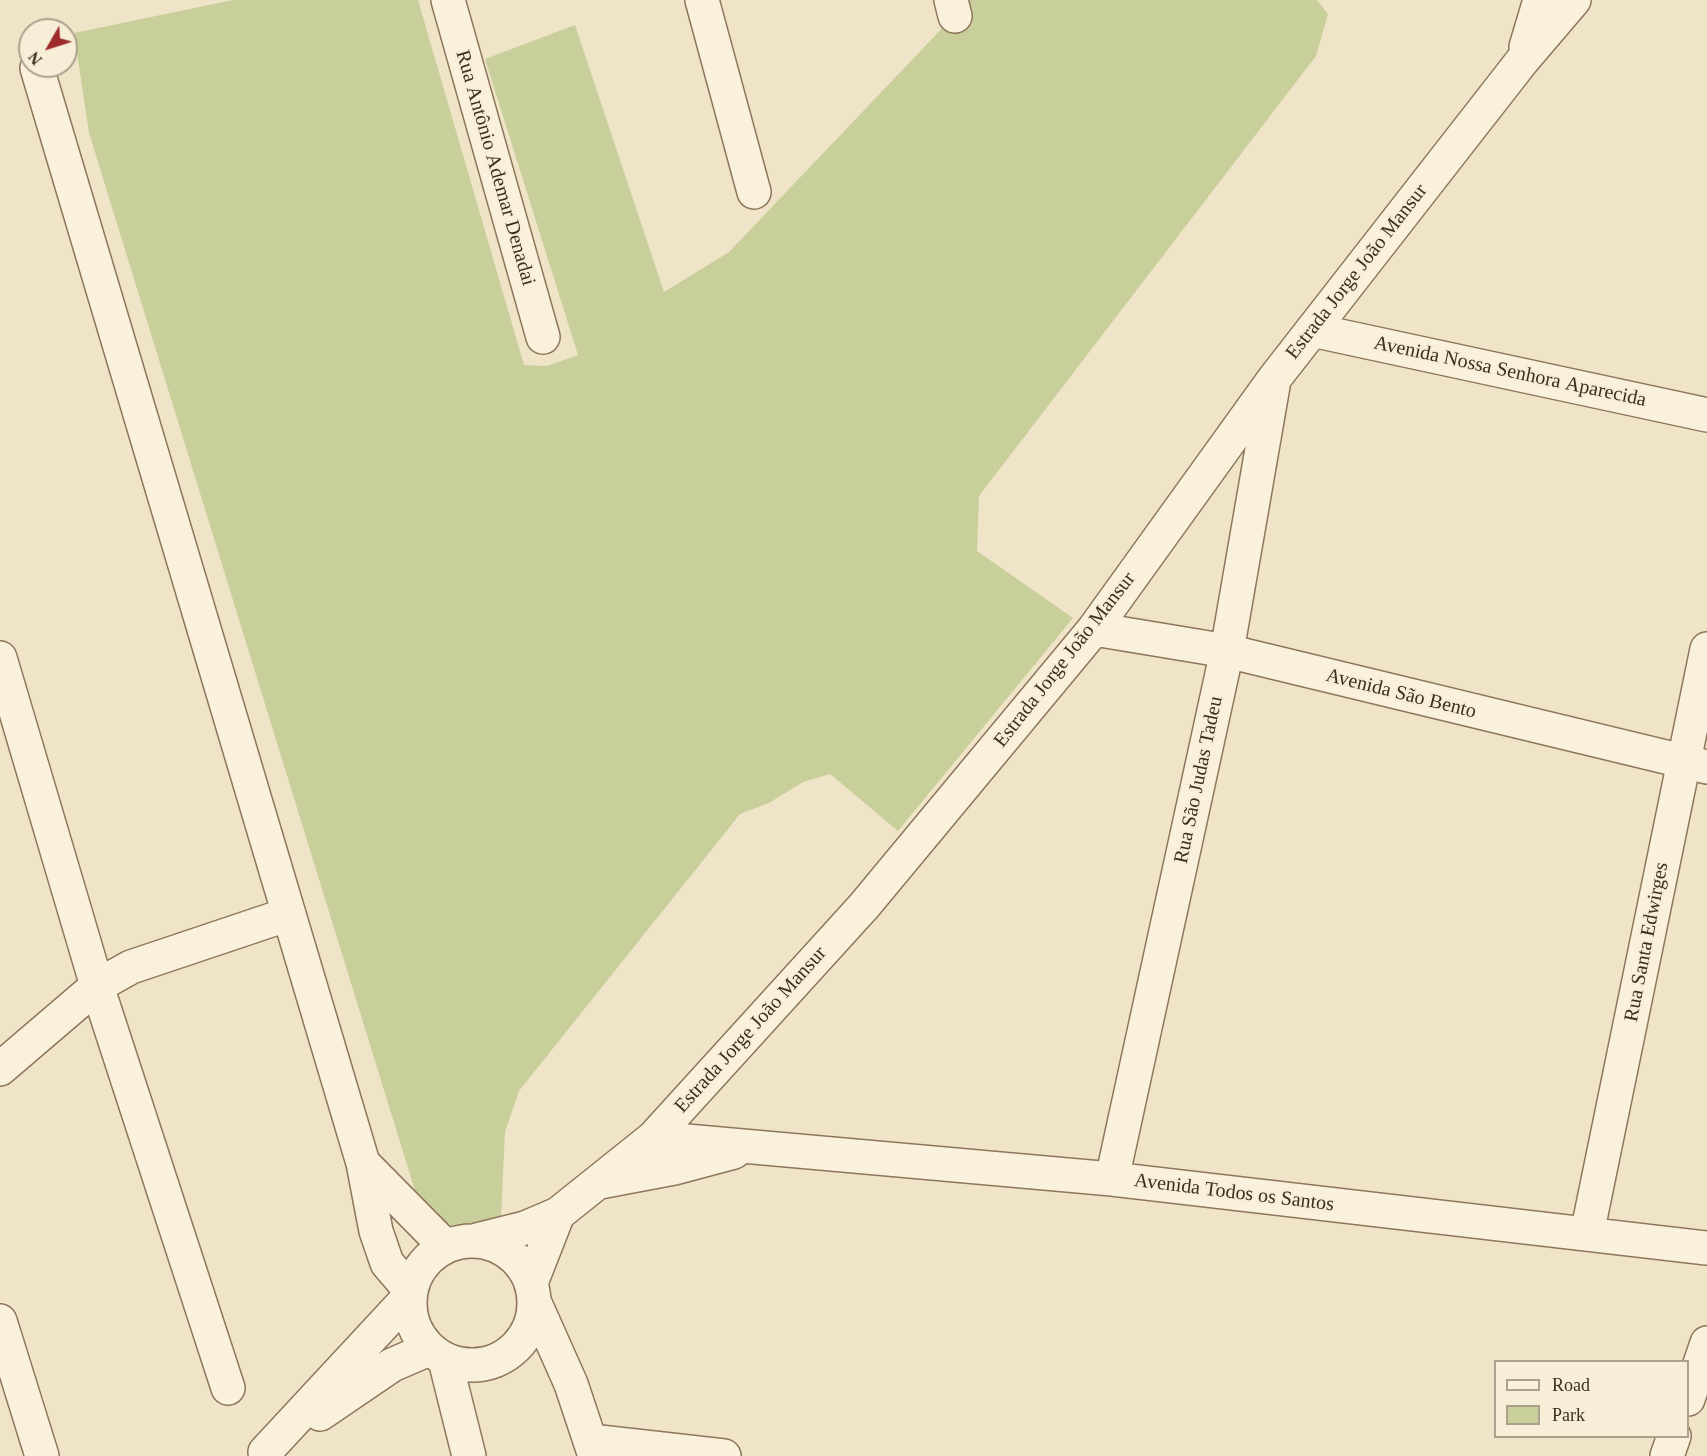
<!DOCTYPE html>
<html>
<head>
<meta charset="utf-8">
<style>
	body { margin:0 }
	#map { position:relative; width:1707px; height:1456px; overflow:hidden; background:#f0e4c8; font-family:Georgia,serif }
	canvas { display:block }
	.legend { position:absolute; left:1494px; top:1360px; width:195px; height:78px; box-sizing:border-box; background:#f7eed8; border:2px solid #ada18e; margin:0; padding:8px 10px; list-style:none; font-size:18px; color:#3d2e20 }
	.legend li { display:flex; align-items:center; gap:12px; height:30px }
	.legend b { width:30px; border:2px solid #ada18e }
	.north { position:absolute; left:18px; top:18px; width:60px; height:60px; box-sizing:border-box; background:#f7eed8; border:2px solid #ada18e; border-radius:50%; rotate:231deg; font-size:16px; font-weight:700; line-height:24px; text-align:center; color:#3d2e20 }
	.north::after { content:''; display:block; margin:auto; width:21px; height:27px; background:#9e2a2b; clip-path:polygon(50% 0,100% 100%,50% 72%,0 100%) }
</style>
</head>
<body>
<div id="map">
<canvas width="1707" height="1456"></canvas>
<ul class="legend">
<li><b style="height:8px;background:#faf1dc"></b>Road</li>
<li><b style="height:16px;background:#c9cf9b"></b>Park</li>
</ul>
<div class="north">N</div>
</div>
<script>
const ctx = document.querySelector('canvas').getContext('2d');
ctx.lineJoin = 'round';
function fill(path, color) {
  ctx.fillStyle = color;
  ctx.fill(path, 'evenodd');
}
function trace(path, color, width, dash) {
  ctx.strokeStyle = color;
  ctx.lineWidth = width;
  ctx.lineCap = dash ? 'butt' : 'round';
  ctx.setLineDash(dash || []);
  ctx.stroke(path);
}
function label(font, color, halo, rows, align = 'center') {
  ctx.font = font + ' Georgia,serif';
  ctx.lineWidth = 4.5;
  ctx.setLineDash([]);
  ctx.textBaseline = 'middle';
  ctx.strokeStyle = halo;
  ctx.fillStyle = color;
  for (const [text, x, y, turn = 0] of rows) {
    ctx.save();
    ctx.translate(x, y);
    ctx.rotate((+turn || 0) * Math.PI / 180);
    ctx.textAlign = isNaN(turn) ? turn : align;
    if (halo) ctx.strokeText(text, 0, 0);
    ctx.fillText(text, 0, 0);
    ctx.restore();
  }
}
fill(new Path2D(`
	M233,0H418L524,365L547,366L578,355L485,59L575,25L664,292L729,252L969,0H1317L1328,14L1316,56L979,496L977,551L1073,618L898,831L830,774L803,782L769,803L740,814L519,1091L505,1132L501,1218L479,1232L438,1233L424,1220L89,133L74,33Z`), '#c9cf9b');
const minor = new Path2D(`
	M448,0L543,337
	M702,0L754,192
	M951,0L955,16
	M1526,47L1540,0
	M37,68L363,1163L376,1231L387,1263L410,1290
	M1312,330L1707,415
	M1094,629L1227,651L1707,767
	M0,658L97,986L228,1388
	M0,1069L97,986L131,967L289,914
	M653,1138L1112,1179L1707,1248
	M363,1163L444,1245
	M1112,1179L1227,651L1273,386
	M600,1182L674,1168L734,1152
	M1587,1234L1707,649
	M477,1240L525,1228L558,1214L653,1138L864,906L1094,629L1274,379L1522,61L1574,0
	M410 1303a62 62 0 1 1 124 0a62 62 0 1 1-124 0Z
	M531,1283L558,1214
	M534,1301L571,1384L595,1456
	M0,1321L42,1456
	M445,1360L469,1456
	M1688,1399L1707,1343
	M320,1414L392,1365L429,1349
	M591,1441L724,1456
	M265,1452L408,1298
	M1667,1456L1674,1436`);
trace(minor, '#8d765c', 36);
trace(minor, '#faf1dc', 33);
label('20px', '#3d2e20', '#f7eed8', [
	["Rua Antônio Ademar Denadai",495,168,74],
	["Estrada Jorge João Mansur",1357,272,-52],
	["Avenida Nossa Senhora Aparecida",1510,372,12],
	["Estrada Jorge João Mansur",1065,660,-52],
	["Avenida São Bento",1401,694,14],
	["Rua São Judas Tadeu",1199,780,-78],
	["Rua Santa Edwirges",1647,942,-79],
	["Estrada Jorge João Mansur",751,1030,-48],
	["Avenida Todos os Santos",1234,1193,7]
]);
</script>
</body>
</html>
